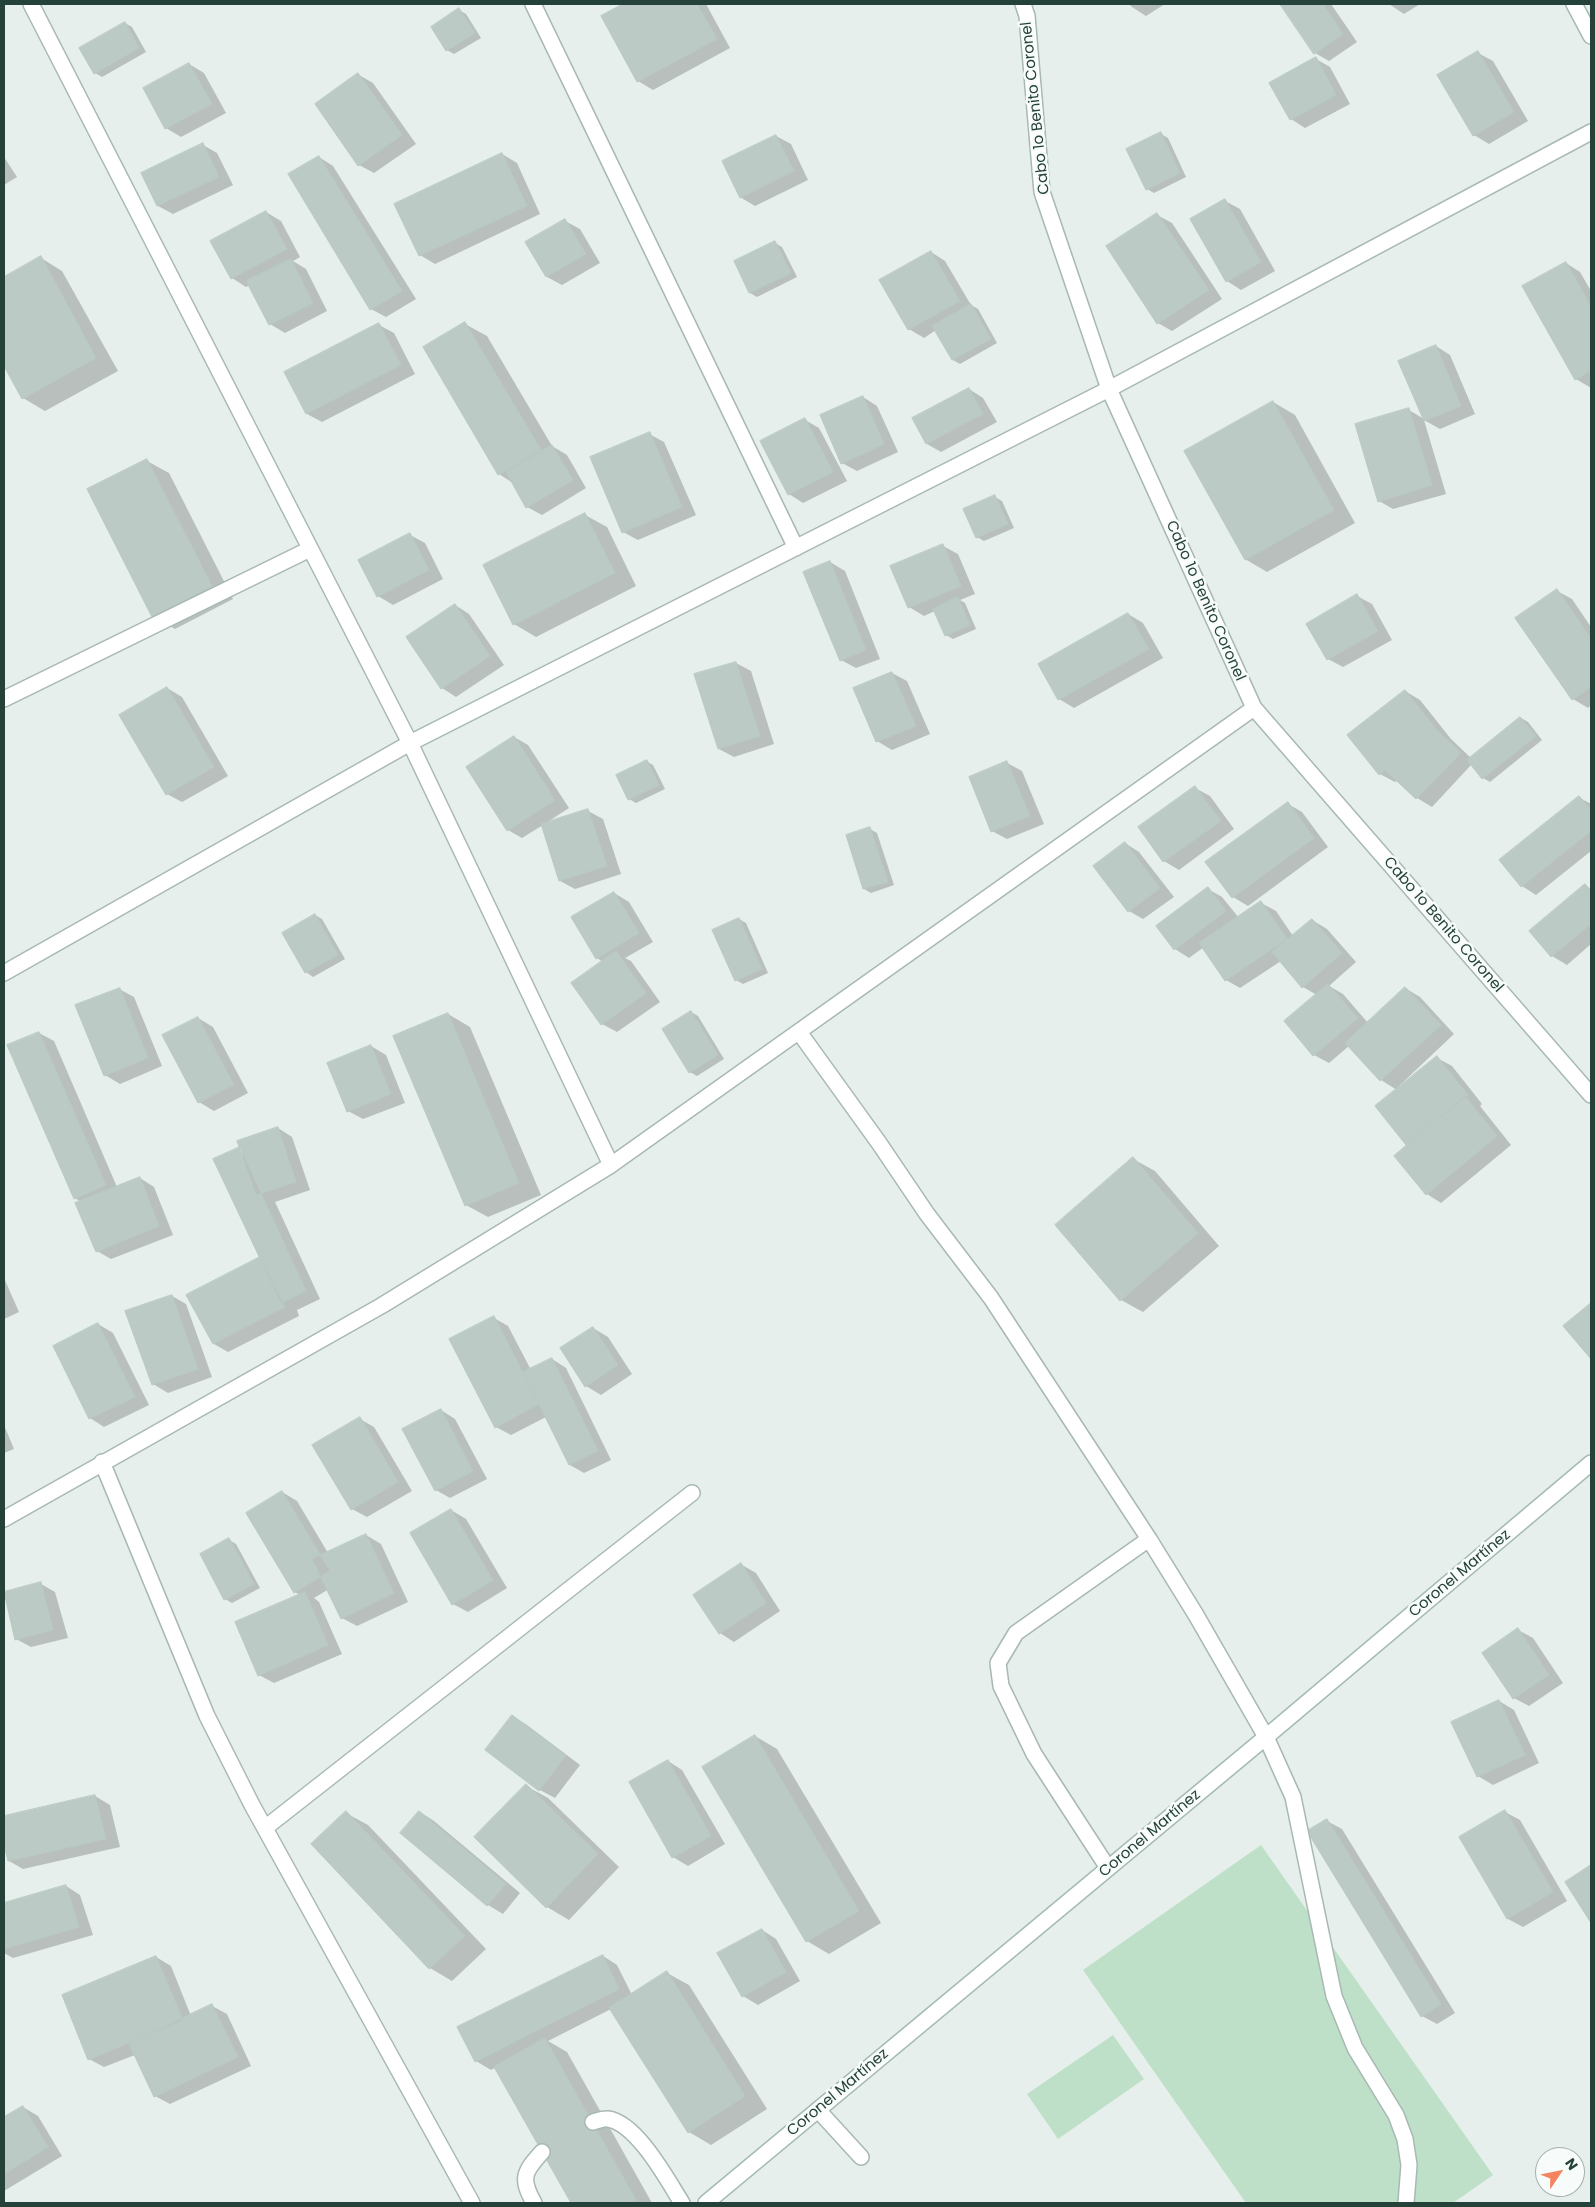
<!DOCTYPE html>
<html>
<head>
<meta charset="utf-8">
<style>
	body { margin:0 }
	#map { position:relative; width:1595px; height:2207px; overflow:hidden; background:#e6efeb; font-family:Poppins,sans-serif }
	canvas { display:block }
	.frame { position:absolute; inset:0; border:5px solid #24423a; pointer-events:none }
	.north { position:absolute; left:1535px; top:2147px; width:50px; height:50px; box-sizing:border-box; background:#f7fbf9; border:1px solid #a3b1ad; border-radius:50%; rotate:56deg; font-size:14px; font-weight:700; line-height:20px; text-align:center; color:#24423a }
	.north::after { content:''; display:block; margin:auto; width:18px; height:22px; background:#f4845f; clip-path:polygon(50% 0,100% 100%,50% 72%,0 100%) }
</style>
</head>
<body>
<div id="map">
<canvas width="1595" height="2207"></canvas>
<div class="frame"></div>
<div class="north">N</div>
</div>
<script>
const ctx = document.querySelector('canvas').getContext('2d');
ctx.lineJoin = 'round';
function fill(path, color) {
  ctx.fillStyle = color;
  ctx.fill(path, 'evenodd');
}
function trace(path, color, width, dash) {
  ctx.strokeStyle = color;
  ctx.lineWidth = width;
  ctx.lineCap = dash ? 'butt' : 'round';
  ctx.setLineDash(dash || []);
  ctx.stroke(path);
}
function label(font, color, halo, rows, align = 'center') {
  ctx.font = font + ' Poppins,sans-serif';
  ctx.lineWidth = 5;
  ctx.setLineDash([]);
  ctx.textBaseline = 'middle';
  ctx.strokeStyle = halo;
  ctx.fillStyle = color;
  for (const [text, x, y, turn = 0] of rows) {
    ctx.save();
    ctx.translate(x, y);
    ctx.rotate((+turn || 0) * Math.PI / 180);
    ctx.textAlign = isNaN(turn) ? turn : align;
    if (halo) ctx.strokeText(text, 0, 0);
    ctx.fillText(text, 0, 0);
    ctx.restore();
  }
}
fill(new Path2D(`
	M1261,1845L1493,2175L1453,2203H1246L1083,1970Z
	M1113,2035L1144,2079L1058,2139L1027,2094Z`), '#bfe0c8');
fill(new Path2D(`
	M625,4H706L730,48L653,90L638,81L602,16Z
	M1129,4H1165L1146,16L1132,7Z
	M1282,4H1331L1357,42L1329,61L1315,53Z
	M1389,4H1420L1404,14Z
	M459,10L466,14L481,38L454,54L447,50L432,27Z
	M125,23L132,27L146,52L102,77L95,73Z
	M1478,53L1493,61L1528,121L1489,144L1474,135Z
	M1316,59L1330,67L1350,104L1305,128L1291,119Z
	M189,64L204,73L226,113L181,137L166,128L145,89Z
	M359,75L373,83L416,144L374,173L359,165Z
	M1161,134L1168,138L1186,177L1154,193L1147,189Z
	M776,136L791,144L808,180L755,206L740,197Z
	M203,145L217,153L233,185L173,214L158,206Z
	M502,154L517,163L540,214L435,264L420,255L396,204Z
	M4,157L17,177L4,185Z
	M319,157L333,166L416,299L386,317L371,309Z
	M1225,201L1240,209L1275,271L1241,290L1227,281Z
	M266,212L281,221L300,257L293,261L306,269L327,311L285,333L270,324L250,285L246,287L232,278Z
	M1157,215L1172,223L1222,299L1172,331L1158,323Z
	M565,221L580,229L600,263L562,285L547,277L527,243Z
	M775,243L782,247L797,277L757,297L750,293L736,262Z
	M931,252L945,261L971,305L978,309L997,343L960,364L953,360L936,330L924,338L909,329Z
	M41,258L62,271L118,371L45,411L23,398L4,363V278Z
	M1566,263L1580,272L1591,291V388L1576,379Z
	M465,324L487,336L552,446L567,455L586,488L542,515L527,507L513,483L499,474L425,348Z
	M379,325L394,333L415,374L322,422L307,414L286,373Z
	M1436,346L1450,355L1475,414L1440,429L1424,420L1446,494L1393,509L1379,501L1409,410L1424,419Z
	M969,389L983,398L997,422L941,452L927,444Z
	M863,397L877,406L898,452L857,471L842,463Z
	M1273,402L1295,415L1355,523L1267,572L1245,559Z
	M805,420L819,428L847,481L803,503L789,494Z
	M649,434L664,442L696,515L638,540L623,532Z
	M147,461L169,473L233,599L175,629L153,616Z
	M995,497L1002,501L1014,528L984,541L977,537Z
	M585,515L607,527L636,586L536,637L514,624Z
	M410,535L425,543L443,579L393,605L378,596Z
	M943,546L958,554L975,594L960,600L965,603L976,629L953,639L946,635L935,611L924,616L909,607Z
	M830,562L845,571L880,659L856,668L841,660Z
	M1557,591L1572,599L1591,627V705L1588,708L1573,699Z
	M1357,596L1372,604L1392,640L1343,667L1328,659Z
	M455,605L469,614L504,665L456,697L442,688Z
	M1128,614L1143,623L1163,658L1074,708L1059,699L1040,665Z
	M736,663L751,671L774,744L734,757L719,749Z
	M892,673L907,681L930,734L892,750L877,741Z
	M167,688L182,697L228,776L182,802L167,794Z
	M1405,691L1420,700L1451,739L1471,758L1521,718L1528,722L1542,740L1490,782L1483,778L1472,764L1432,807L1417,798L1398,780L1395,782L1380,774Z
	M514,737L528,745L569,808L546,823L588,811L603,819L621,874L575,889L560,881L543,825L522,838L508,830Z
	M646,761L653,765L665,789L636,803L629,799Z
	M1007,763L1022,771L1044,824L1007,839L992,831Z
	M1195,788L1210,796L1234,829L1179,870L1164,861L1140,828Z
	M1580,798L1591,804V851L1536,895L1522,886Z
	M1288,804L1302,812L1328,847L1248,906L1233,897Z
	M870,829L877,833L894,885L871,893L864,889Z
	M1125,843L1139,852L1174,897L1143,919L1129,911Z
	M1585,885L1591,889V944L1567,965L1552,956L1531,931Z
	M1208,889L1222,897L1239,918L1261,903L1276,911L1293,936L1312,920L1327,929L1356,962L1329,986L1343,994L1368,1023L1405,988L1420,997L1454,1034L1399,1086L1400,1087L1437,1058L1452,1066L1482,1104L1480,1106L1511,1145L1441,1203L1427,1194L1408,1145L1376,1107L1397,1090L1381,1080L1349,1046L1329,1063L1314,1055L1317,995L1303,987L1281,961L1240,988L1226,980L1204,947L1189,958L1175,949Z
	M614,893L629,902L653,942L625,958L631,961L660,1002L617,1032L602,1024L603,962L597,958Z
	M315,915L322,919L345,959L313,977L306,972Z
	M739,919L746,923L768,973L743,984L736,980Z
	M119,989L134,997L162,1066L120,1084L105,1075Z
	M691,1012L698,1016L724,1059L697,1076L690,1072Z
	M448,1014L470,1027L541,1195L488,1217L466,1205Z
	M198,1018L213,1027L248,1093L214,1111L199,1102Z
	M39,1033L54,1041L117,1187L140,1178L154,1187L173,1235L111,1259L97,1251L81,1202L75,1198Z
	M371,1046L386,1055L405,1103L363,1119L348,1111Z
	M278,1128L292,1137L310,1190L275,1202L320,1299L297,1310L299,1316L228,1352L214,1344L261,1258L241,1147Z
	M1133,1159L1155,1171L1219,1246L1143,1312L1121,1300Z
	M4,1278L19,1312L4,1319Z
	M172,1296L186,1304L212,1377L168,1393L153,1384Z
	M1591,1304V1357L1565,1327Z
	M494,1318L508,1326L531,1370L552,1359L566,1368L611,1460L584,1473L570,1465L546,1417L511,1435L496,1427Z
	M98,1324L113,1333L149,1405L104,1427L90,1418Z
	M593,1328L608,1337L632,1374L601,1395L586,1386Z
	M441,1410L455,1419L487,1479L450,1498L436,1490Z
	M360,1419L374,1427L412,1491L367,1517L352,1509Z
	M4,1425L14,1449L4,1453Z
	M282,1492L297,1501L328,1553L366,1535L381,1544L408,1602L357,1626L342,1618L329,1589L314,1598L319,1602L342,1654L274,1683L259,1675L300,1595L295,1592Z
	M451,1510L466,1519L507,1588L468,1612L453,1604Z
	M229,1540L236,1544L260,1588L232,1603L225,1599Z
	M742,1565L756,1573L780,1611L734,1642L720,1633Z
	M41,1584L55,1592L68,1638L31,1647L16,1639L4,1593Z
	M1518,1630L1533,1638L1563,1683L1529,1706L1514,1698Z
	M1499,1701L1514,1710L1539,1763L1493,1785L1478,1776Z
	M512,1716L527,1725L580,1765L555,1798L540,1790L487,1750Z
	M755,1736L777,1749L881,1923L829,1954L807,1941Z
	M668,1761L682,1770L725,1844L688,1866L673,1857Z
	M526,1786L548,1798L619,1867L569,1920L547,1907L475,1837Z
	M95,1796L110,1805L120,1847L23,1869L9,1861L4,1839V1817Z
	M420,1812L434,1821L520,1893L503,1914L488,1905L402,1833Z
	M1505,1812L1520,1820L1567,1901L1523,1927L1508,1919L1461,1838Z
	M346,1813L368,1825L486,1949L452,1981L430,1968L312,1845Z
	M1327,1821L1342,1829L1455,2013L1437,2024L1422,2016Z
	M1591,1867V1920L1567,1882Z
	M66,1886L80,1895L93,1935L13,1958L4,1953V1905Z
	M762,1930L776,1939L800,1981L758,2005L743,1996Z
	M603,1956L617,1965L632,1995L667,1973L689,1985L767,2109L711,2145L689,2132L611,2009L548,2041L567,2052L652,2203H572L496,2067L491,2070L476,2061Z
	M156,1957L171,1966L191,2016L212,2006L227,2014L251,2066L170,2104L155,2096L135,2055L104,2067L89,2059Z
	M23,2107L38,2116L62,2156L4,2191V2119Z`), '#0003');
const building = new Path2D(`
	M623,4H697L717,39L637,82L601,16Z
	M1280,4H1323L1343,34L1314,54Z
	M459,8L475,33L446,51L431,27Z
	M125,22L139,48L94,74L79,48Z
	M1478,51L1514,112L1473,136L1437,75Z
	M1316,57L1336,95L1290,120L1269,83Z
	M189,63L212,104L165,129L143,88Z
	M358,73L402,135L358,166L315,104Z
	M1161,132L1180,173L1146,190L1126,149Z
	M776,135L794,171L740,198L722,161Z
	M203,143L219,177L157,206L141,173Z
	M502,153L527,206L419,256L394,204Z
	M319,156L402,291L370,310L288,174Z
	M1225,199L1261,262L1226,282L1190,219Z
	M266,211L287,249L231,279L210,241Z
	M1157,213L1209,290L1157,324L1106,246Z
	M565,219L586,254L546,277L525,242Z
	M775,241L791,273L749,293L734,261Z
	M931,251L960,301L908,330L879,280Z
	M41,256L96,358L22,399L4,366V277Z
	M291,259L313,303L269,325L246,281Z
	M1566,262L1591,307V371L1575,380L1522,286Z
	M971,304L991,339L952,360L932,326Z
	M465,322L541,450L498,475L423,347Z
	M379,323L401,365L306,414L284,372Z
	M1436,345L1461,406L1424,421L1398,361Z
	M969,388L983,414L926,444L912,418Z
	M863,396L884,444L841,464L820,415Z
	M1273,401L1334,510L1245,560L1184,451Z
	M1409,408L1432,485L1378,502L1355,424Z
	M805,418L833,472L788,495L760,441Z
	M650,432L682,507L622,533L590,457Z
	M552,445L573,480L526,508L506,472Z
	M147,459L212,586L152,617L87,489Z
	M995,495L1008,524L976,538L963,509Z
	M585,513L615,573L513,625L483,565Z
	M410,533L429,570L377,597L358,560Z
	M943,544L961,586L908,608L890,566Z
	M830,561L866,650L840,661L803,572Z
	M1557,589L1591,639V687L1572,700L1515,618Z
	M1357,594L1378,631L1327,660L1306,624Z
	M958,597L970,625L945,636L933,609Z
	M455,604L490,656L441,689L406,637Z
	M1128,613L1149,649L1058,700L1038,664Z
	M736,662L760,736L718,749L694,674Z
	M892,672L916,726L876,742L853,688Z
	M167,687L214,767L166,795L119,715Z
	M1405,690L1436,729L1461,753L1416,799L1385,770L1379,775L1347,735Z
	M1520,717L1536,736L1482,779L1467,760Z
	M514,736L555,800L507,831L466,767Z
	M647,760L659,785L628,800L616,775Z
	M1007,761L1030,816L991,832L969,777Z
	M1195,786L1221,821L1163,862L1138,827Z
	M1579,796L1591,810V831L1521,887L1499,860Z
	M1288,802L1314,838L1232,898L1205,862Z
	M588,809L607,866L559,881L541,824Z
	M870,827L888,882L863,889L846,835Z
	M1125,842L1160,888L1128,912L1093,866Z
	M1585,884L1591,891V924L1551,957L1529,931Z
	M1208,887L1226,911L1174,950L1156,926Z
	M614,892L639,933L596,959L571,917Z
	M1261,901L1287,939L1225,981L1199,943Z
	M315,914L338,955L305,973L282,933Z
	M739,918L762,969L735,981L712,930Z
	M1312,919L1342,953L1302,988L1272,952Z
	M616,951L646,993L601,1025L571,983Z
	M1328,984L1358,1018L1313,1056L1284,1021Z
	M1405,987L1441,1025L1380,1081L1345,1043Z
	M120,988L148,1058L104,1076L75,1005Z
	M691,1011L718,1055L689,1073L662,1029Z
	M448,1013L519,1183L465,1206L393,1036Z
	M198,1017L234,1085L198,1103L162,1035Z
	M39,1032L106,1185L74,1199L7,1045Z
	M371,1045L391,1094L347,1112L327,1063Z
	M1437,1056L1468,1095L1406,1145L1375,1106Z
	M1465,1096L1497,1136L1426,1195L1394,1156Z
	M278,1127L296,1182L256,1195L237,1141Z
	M240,1147L306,1291L281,1303L213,1159Z
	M1133,1157L1198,1233L1120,1301L1055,1225Z
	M140,1177L159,1226L96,1252L75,1203Z
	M260,1257L285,1307L213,1344L186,1295Z
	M172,1295L198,1369L152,1385L125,1311Z
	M1591,1303V1359L1563,1326Z
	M494,1316L539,1404L495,1428L449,1339Z
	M98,1323L135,1397L89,1419L53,1346Z
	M593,1327L618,1365L585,1387L560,1348Z
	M552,1358L598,1451L569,1465L523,1372Z
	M441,1409L473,1471L435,1491L402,1429Z
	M360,1417L398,1482L351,1510L312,1445Z
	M282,1491L330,1571L294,1593L246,1513Z
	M451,1509L493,1580L452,1605L410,1533Z
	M366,1534L394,1593L341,1619L312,1559Z
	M229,1538L254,1584L224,1600L200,1554Z
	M741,1563L766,1603L719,1634L693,1595Z
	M41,1582L53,1630L15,1640L4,1592Z
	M305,1592L328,1645L258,1676L235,1622Z
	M1518,1628L1549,1675L1513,1699L1482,1653Z
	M1499,1700L1525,1755L1477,1777L1451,1722Z
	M512,1715L566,1755L539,1791L485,1750Z
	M755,1735L859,1911L806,1942L702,1767Z
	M668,1760L711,1836L672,1858L629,1782Z
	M526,1784L598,1854L546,1908L474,1837Z
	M95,1795L106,1839L8,1861L4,1845V1816Z
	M1505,1810L1553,1892L1507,1919L1459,1837Z
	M346,1811L465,1936L429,1969L311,1844Z
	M419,1811L506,1884L487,1906L400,1833Z
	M1327,1819L1441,2004L1421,2017L1307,1831Z
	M1591,1865V1923L1565,1882Z
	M66,1885L79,1927L4,1949V1903Z
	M762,1929L786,1972L742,1997L717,1953Z
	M603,1955L619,1989L475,2062L457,2027Z
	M156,1956L183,2020L88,2060L62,1995Z
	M667,1971L745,2096L688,2133L609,2008Z
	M212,2004L238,2057L154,2097L129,2044Z
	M545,2038L636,2200L630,2203H571L494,2067Z
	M23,2106L48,2147L4,2174V2117Z`);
fill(building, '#bbcac4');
trace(building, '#b8c9c2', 1);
const lane = new Path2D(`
	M4,699L310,549
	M799,1032L879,1143L927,1214L991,1298L1149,1539L1196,1615L1266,1737L1293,1797L1334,1996L1355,2048L1396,2115L1405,2139L1409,2165L1406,2203
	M1108,1868L1034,1754L1001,1686L998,1663L1016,1633L1149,1539
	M818,2110L861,2157
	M593,2122C597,2121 604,2118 608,2119C637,2123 668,2181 682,2203
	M534,2203C520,2178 524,2172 542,2152`);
const street = new Path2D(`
	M31,4L410,743L611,1165
	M533,4L796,548
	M1023,4L1027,16L1042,192L1109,389L1254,708L1591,1095
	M1574,4L1591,36
	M4,973L410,743L1109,389L1591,132
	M102,1462L207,1716L252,1805L472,2203
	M4,1519L381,1306L611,1165L1254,708
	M265,1828L692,1493`);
const secondary = new Path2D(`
	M706,2203L1266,1737L1591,1463`);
trace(lane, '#a8b8b2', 18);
trace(street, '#a8b8b2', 18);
trace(secondary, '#a4bbb3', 18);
trace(lane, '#fff', 15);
trace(street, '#fff', 15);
trace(secondary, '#fff', 15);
label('15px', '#24423a', '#f7fbf9', [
	["Cabo 1o Benito Coronel",1036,108,-96],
	["Cabo 1o Benito Coronel",1205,601,66],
	["Cabo 1o Benito Coronel",1443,925,49],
	["Coronel Martínez",1460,1574,-40],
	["Coronel Martínez",1150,1834,-40],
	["Coronel Martínez",838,2093,-40]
]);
</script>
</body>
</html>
